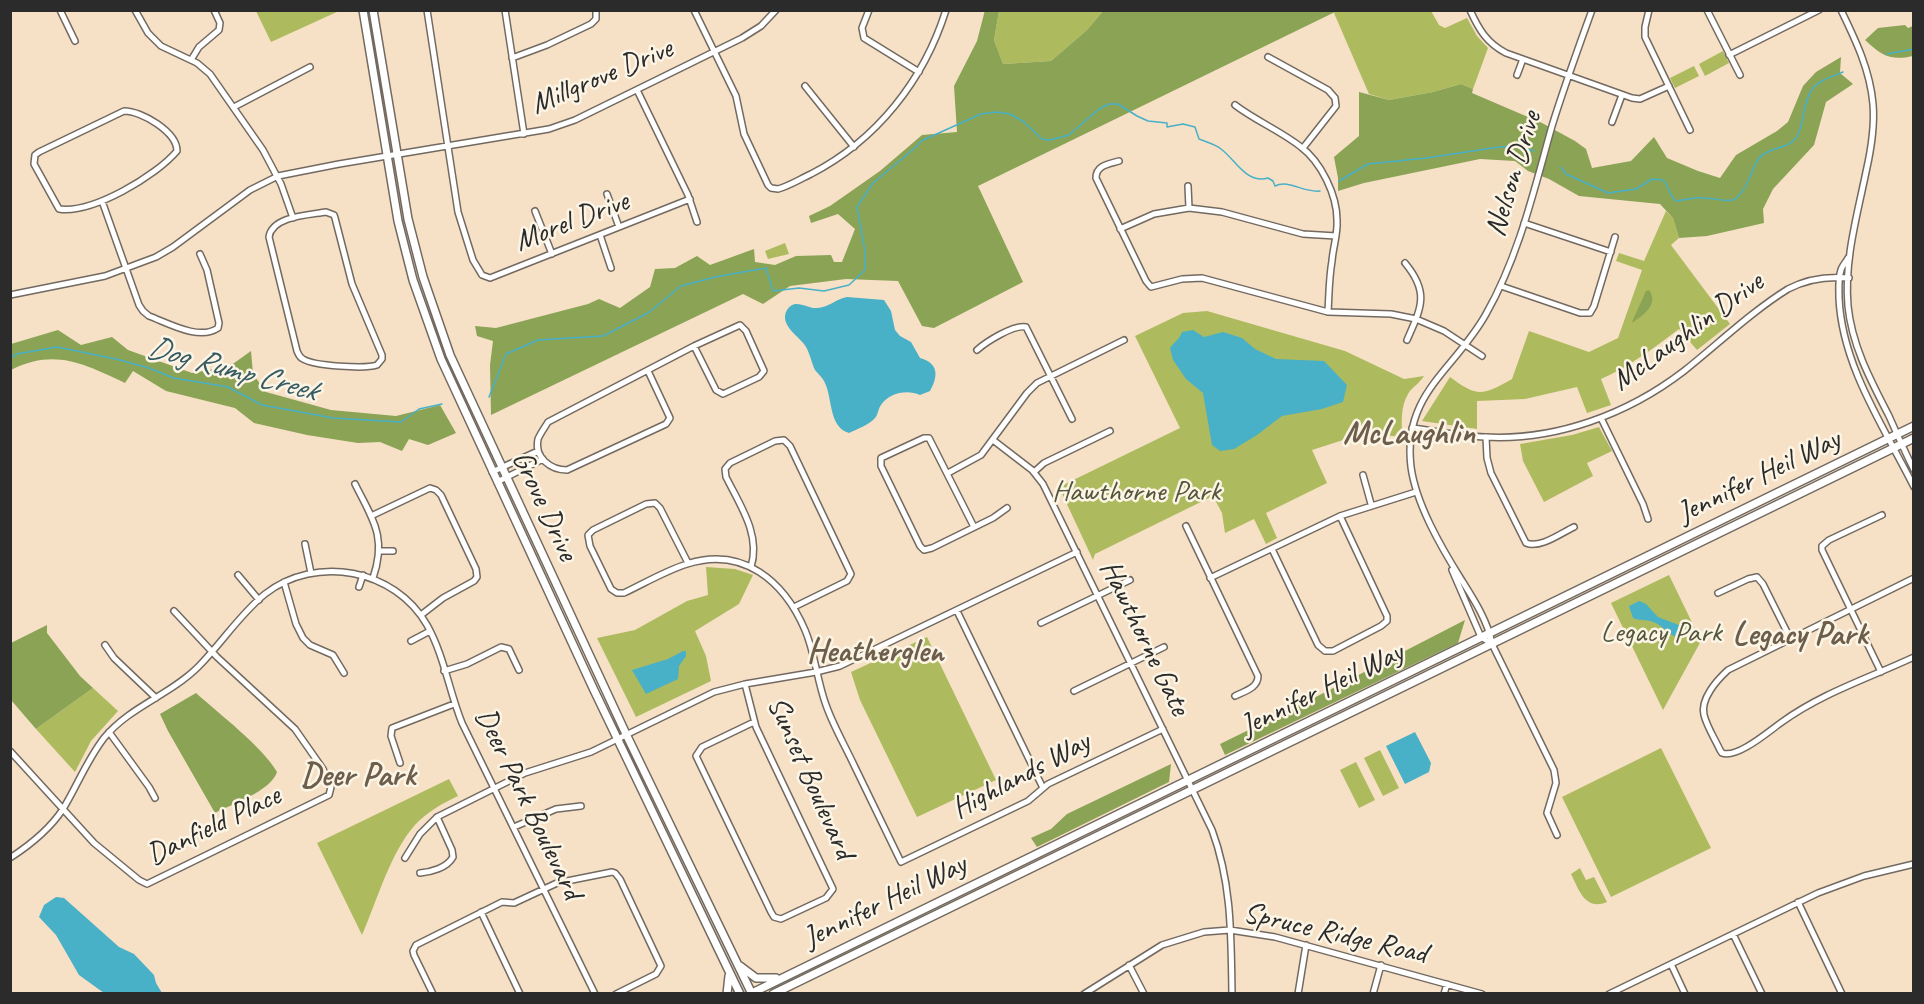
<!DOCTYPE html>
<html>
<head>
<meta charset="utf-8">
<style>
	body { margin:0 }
	#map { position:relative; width:1924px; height:1004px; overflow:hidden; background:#f6e0c6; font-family:Caveat,sans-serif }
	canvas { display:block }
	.frame { position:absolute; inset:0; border:12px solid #2b2b2b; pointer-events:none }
</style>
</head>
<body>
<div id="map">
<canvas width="1924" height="1004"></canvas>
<div class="frame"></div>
</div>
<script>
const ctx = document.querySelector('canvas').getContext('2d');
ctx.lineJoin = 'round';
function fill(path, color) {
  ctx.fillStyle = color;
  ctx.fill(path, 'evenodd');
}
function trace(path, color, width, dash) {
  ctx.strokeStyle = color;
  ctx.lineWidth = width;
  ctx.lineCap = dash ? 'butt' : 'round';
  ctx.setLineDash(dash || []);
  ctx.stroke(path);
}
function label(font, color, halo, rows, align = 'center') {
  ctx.font = font + ' Caveat,sans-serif';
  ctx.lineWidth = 5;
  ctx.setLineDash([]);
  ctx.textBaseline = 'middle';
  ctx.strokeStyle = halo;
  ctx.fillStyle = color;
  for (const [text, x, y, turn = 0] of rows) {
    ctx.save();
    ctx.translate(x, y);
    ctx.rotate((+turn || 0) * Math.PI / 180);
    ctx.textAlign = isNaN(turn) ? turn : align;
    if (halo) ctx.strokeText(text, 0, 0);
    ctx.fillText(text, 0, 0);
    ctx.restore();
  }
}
fill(new Path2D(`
	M1337,10L1431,11L1439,25L1445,28L1467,18L1477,36L1488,48L1473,89L1461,84L1433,92L1389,100L1369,94L1334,13Z
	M256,11H339L271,42Z
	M999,11H1103L1087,30L1051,61L1003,64L994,40Z
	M1723,51L1729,63L1705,76L1699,64Z
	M1694,66L1699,76L1675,88L1670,78Z
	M1666,211L1673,218L1679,238L1671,245L1730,324L1697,350L1679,329C1654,348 1630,366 1601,379L1611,405L1587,413L1577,387L1525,399L1477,401V429L1422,421L1450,377C1478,398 1483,395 1512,379L1529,331L1589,352L1618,338L1642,270L1616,261L1619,253L1644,261Z
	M785,243L789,254L768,259L765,251Z
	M1207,311L1345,351L1404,379L1424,376C1419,384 1411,388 1408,394C1400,408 1402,422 1402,437L1365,433L1312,450L1327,483L1266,513L1277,538L1266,544L1254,519L1225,533L1222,513L1213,496L1095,554L1093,560L1059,487L1180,428L1135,336L1183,313Z
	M1599,427L1612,451L1587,463L1593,476L1544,502L1523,461L1520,444L1572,435Z
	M706,567L735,569L753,575L739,604L695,631L706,656L711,681L636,717L597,638L635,630L687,601L708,595Z
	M1669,575L1701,641L1663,710L1611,603Z
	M927,637L996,780L917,817L860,700L851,672Z
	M93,688L118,711L91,741L75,772L36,729Z
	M1661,748L1711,848L1611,897L1562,797Z
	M1380,750L1399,788L1383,796L1364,758Z
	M1356,762L1375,800L1359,808L1340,770Z
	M449,779L458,796C443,803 427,812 415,825C390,853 377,901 362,935L317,843Z
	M1580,868L1586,880L1594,877L1607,902C1585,911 1579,890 1571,874Z`), '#adbb5e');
fill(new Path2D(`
	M985,10L999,11L994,40L1003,64L1051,61L1087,30L1103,11H1337L978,186L1023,282L934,328L922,326L898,281L846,279L790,286L763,304L743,294L491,415L490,365L493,341L477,336L475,326L496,328L588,304L599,299L620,308L650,287L655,269L675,268L697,256L710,265L754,249L755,262L775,265L796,256L831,255L834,262H842L855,229L838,214L811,223L809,216L830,206L880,171L922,135L957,132L954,86L977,41Z
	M1905,25L1908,28L1913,26V56C1891,61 1882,56 1865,40L1878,28Z
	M1841,57L1840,73L1853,84L1826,102L1814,145L1773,189L1763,209L1764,223L1707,236L1679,238L1673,218L1660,204L1579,196L1549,179L1528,171L1515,161L1480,159L1364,183L1338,191V178L1334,157L1359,136V92L1389,100L1433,92L1461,84L1473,89L1472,93L1542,123L1575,141L1586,149L1592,168L1631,161L1654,137L1667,158L1698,171L1720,178L1736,155L1777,131L1788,122L1803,86L1816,72Z
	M1649,290C1659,304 1644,315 1633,322H1632L1646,291Z
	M58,330L81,345L112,337L128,350L192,373L230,366L251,351L253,374L266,392L331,410L396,416L440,405L456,433L428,445L409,439L402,451L380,442L358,443L307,435L254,423L235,408L166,391L133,371L125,383C84,364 55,348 11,370V344Z
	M1465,620L1458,643L1225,755L1220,744L1308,701Z
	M47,625V633L80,676L93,688L36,729L11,700V643Z
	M196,693C218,713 263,747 277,772C271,791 232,804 215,813L168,731L160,714Z
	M1171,764L1169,782L1037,847L1031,838L1051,829L1067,814Z`), '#8aa355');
fill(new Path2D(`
	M847,297L884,300L891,311L895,330L900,336L911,342L920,358C938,363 939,375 930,391L920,395C907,389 889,393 881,405C878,409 878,415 875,418C869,425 857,429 849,433C828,427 833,397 824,381C822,377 818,374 815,370C811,362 810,352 804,344C797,335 779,324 787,310C795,297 807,309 817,308C828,308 836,299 847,297Z
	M1193,330L1204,337L1223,332L1242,338L1255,349L1276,359L1324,361L1347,385L1343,402L1322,409L1282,416L1257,435L1234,449L1220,451L1212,445L1203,393L1186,379L1173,360L1170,348C1174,342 1180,339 1182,332Z
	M1639,601L1646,604L1658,617L1684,627L1687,634L1678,638C1666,633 1662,625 1653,622C1646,619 1640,621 1633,618L1629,606Z
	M683,651H686V656L679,666L678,679L646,694L632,670L668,659Z
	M1415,732L1431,763L1429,772L1405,784L1386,746Z
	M56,897L64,898L119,947L134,954L154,975L156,983L162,993H104L79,975L56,935L39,917L44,905Z`), '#48b0c7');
trace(new Path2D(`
	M1887,54L1914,49
	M1561,167L1566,174L1608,193L1636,189L1652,179L1663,180C1669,186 1669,195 1676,201C1685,200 1694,197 1703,198C1732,199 1735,210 1750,177C1753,169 1756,159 1764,154C1774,147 1789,148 1796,138C1801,131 1802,123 1803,116C1810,84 1813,84 1843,72
	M1339,181L1368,164L1426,158L1499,147L1517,146L1534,151
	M10,358L17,354L57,347L116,359L149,368L174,378L228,387L262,405L333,418L401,422L419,409L442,404
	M489,397L506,354L538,340L603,336L648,313L681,286L715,277L766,268L773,291L799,288L824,291L849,285L865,270V251L857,207L873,183L916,147L921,141L981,114L997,112L1010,114L1024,122L1042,139L1050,140L1069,135L1099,109L1109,104H1118L1137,116L1148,121L1167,123V127L1183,124L1195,127L1199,139C1206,142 1215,144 1221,149C1236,160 1246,184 1268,178L1273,181L1275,186C1289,179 1303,193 1320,191`), '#48b0c7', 1.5);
const minor = new Path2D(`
	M60,10L75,41
	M135,10L148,33L161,46L197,63L210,74L263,150L281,184L293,218
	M427,10L458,212L473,260L482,275L490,278L690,199
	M505,10L524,134
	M694,10L736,96L744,134L768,185L771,188L778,189C789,186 800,179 811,174C877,140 924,80 946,10
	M869,10L862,28L864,38L919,72
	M1470,10C1479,30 1487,43 1506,53L1632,98L1640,99L1669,86
	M1649,10L1645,27V37L1690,130
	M1707,10L1740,75
	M1841,10C1856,41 1870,70 1873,104C1875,127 1871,150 1866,172C1857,216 1844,261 1848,306C1852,346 1871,381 1889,416C1897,434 1905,452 1914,470
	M1729,55L1819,10
	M1268,57L1328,90L1335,98L1336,106L1303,148
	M512,58L547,45L591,24L596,19V10
	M191,60L199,47L219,30L220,23L214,10
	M1517,75L1523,59
	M805,86L854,147
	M637,90L688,195L697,222
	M1235,105C1256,121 1281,131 1301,147C1321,162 1337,195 1337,220C1338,234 1333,247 1332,261C1329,278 1329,295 1328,312
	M234,107L310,67
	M124,111C142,111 177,132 177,151C156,176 92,214 59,209L34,164L35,155L39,152Z
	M1612,122L1622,95
	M1119,161C1109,164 1096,165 1096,178L1146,281L1151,287L1182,279L1202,278L1328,312L1391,314L1416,319L1444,331L1482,356
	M1188,186L1189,208
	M607,194L619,227
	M102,201L139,305L143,311L149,316C168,323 199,341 218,328L219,323L207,270L200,254
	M535,211L552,254
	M326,212L334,215L335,218L352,284L382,355V359L377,365C365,369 314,366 303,359C299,357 299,355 297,351L269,237C272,216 309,215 326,212Z
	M1524,223L1611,252
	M1120,229L1154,214L1189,208L1222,212L1303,234L1336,236
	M600,235L611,268
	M1848,258C1846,262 1842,266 1841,270C1838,278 1839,289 1839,298C1842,366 1884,427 1914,487
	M1405,263C1430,293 1421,308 1407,340
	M1501,286L1580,313H1590L1594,306L1615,237
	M10,295L105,276L156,257L173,247L250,190L278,176L339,164L549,129L575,120L742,38L761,26L776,10
	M977,350C986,342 1014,324 1026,327L1072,419
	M648,371L670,418L666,424L567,470C551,470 534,458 538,439C540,434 545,427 548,422L694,346L740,325L746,331L764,371L759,377L723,394L716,390L694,346
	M1601,418L1643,504L1648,519
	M1412,428C1436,431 1460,436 1485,437C1556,441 1628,414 1684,371C1718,344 1751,312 1788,289C1807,279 1827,276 1849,278
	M1486,437L1487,458L1491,473L1526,543C1540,549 1561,533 1574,527
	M993,440L1032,470L1043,484L1212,830C1232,884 1231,936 1232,994
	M492,472L538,451
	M1034,472L1044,463L1110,431
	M948,473L981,455L1027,393L1037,383L1124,340
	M1363,475L1371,504
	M497,482L543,459
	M355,484C373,520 387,537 373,578
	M371,516L430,488L436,490L441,495L476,569L477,577L474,581L443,598L421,615
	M1186,526L1258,676C1258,688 1245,691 1235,696
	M974,527L929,438H924L881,458V466L920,546L924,550L932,548L993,518L1007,508
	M305,544L311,573
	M1272,549L1318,645L1325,651H1333L1381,626L1387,621V616L1340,516
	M380,551H393
	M688,563L660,508L655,503L646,504L593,530L588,535L590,546L611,589L617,593H624C645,583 665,571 687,564C743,546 784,581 805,630C815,653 817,681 826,705C833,725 844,744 853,763C869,796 885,829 901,862L1028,801L1048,784L1163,729
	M751,567C761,535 740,505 726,477L725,469L730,463L775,441L784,440L790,446L851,574L847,581L794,607
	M1452,570L1481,637L1492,644
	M238,575L259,600
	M1210,578L1340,516L1416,492
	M1914,578L1728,670C1717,680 1700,699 1704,715C1707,727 1715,739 1720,750L1722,753C1737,759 1769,731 1782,722C1822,693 1869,678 1914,657
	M284,582L296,624L303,638L310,645L333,655L344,673
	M359,587L363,575
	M1718,593L1748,579L1757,577L1763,584L1790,638
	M957,611L1043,788
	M1041,623L1130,580
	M411,641L430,631
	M105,645L114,658L156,698
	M444,671L467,664L501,647L509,649L519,670
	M1881,672L1822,550V546L1829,540L1882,515
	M745,684L756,727L833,889L826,898L781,919L774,917L771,912L696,756L702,747L754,722
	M1074,691L1164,647
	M109,732L149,787L155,798
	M10,751L94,843L139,880L147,884L329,795L331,787L323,769L295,729L217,657L174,611
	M400,763L391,736L392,728L454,704
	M514,827L556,809L581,806
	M1557,835L1547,813L1556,783L1554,770L1492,644C1488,621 1473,598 1461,579C1441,547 1416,504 1411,467C1402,393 1455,370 1486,314C1519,256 1534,190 1552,126C1564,87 1578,49 1592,10
	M10,858C30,845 50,829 63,809C77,786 87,760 104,738C129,707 170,695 198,667C221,644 240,614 265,594C316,554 395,569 427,625C444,655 449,691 462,723L595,994
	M405,858L420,834L437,817L525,773L591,752L714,692L745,684L816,672L840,666L1077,552
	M420,873C431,872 447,868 453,857L452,850L437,817
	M1798,902L1842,994
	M481,912L520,994
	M1733,934L1762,994
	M1671,964L1685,994
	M1129,965L1144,994
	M433,994L414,955L413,951L416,945L502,902L514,903L557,883L612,872L615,873L620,879L661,966L656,974L616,994
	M1084,994L1162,945L1204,932L1230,930L1275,937L1482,994
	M1298,994L1306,945
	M1373,994L1381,965
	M1444,994L1447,984
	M1609,994L1818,893L1864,876L1914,864`);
const major = new Path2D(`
	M363,10L398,221L413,280L441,359L593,688L740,994
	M373,10L408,219L423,277L450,355L626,734L752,994
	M740,966L756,978H776
	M727,994L729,976
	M750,994L1914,426
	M773,994L1914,438`);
trace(minor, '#726a61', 8);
trace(major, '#726a61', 10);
trace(minor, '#fff', 5);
trace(major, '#fff', 7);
label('30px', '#2b2b2b', '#fcf5e5', [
	["Millgrove Drive",602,77,-23],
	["Nelson Drive",1514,174,-73],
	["Morel Drive",572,222,-21],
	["McLaughlin Drive",1688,332,-36],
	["Jennifer Heil Way",1759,477,-26],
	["Grove Drive",544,506,65],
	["Hawthorne Gate",1144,638,64],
	["Jennifer Heil Way",1322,690,-26],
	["Highlands Way",1021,776,-28],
	["Sunset Boulevard",810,778,66],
	["Deer Park Boulevard",528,804,64],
	["Danfield Place",214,826,-26],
	["Jennifer Heil Way",885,902,-26],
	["Spruce Ridge Road",1335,934,13]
]);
label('30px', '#52563a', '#fcf5e5', [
	["Hawthorne Park",1136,492],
	["Legacy Park",1661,633]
]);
label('italic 32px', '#355a62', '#fcf5e5', [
	["Dog Rump Creek",232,370,15]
]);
label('bold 33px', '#6c5e4b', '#fcf5e5', [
	["McLaughlin",1409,434],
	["Legacy Park",1800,635],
	["Heatherglen",875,652],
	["Deer Park",358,776]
]);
</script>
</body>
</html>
